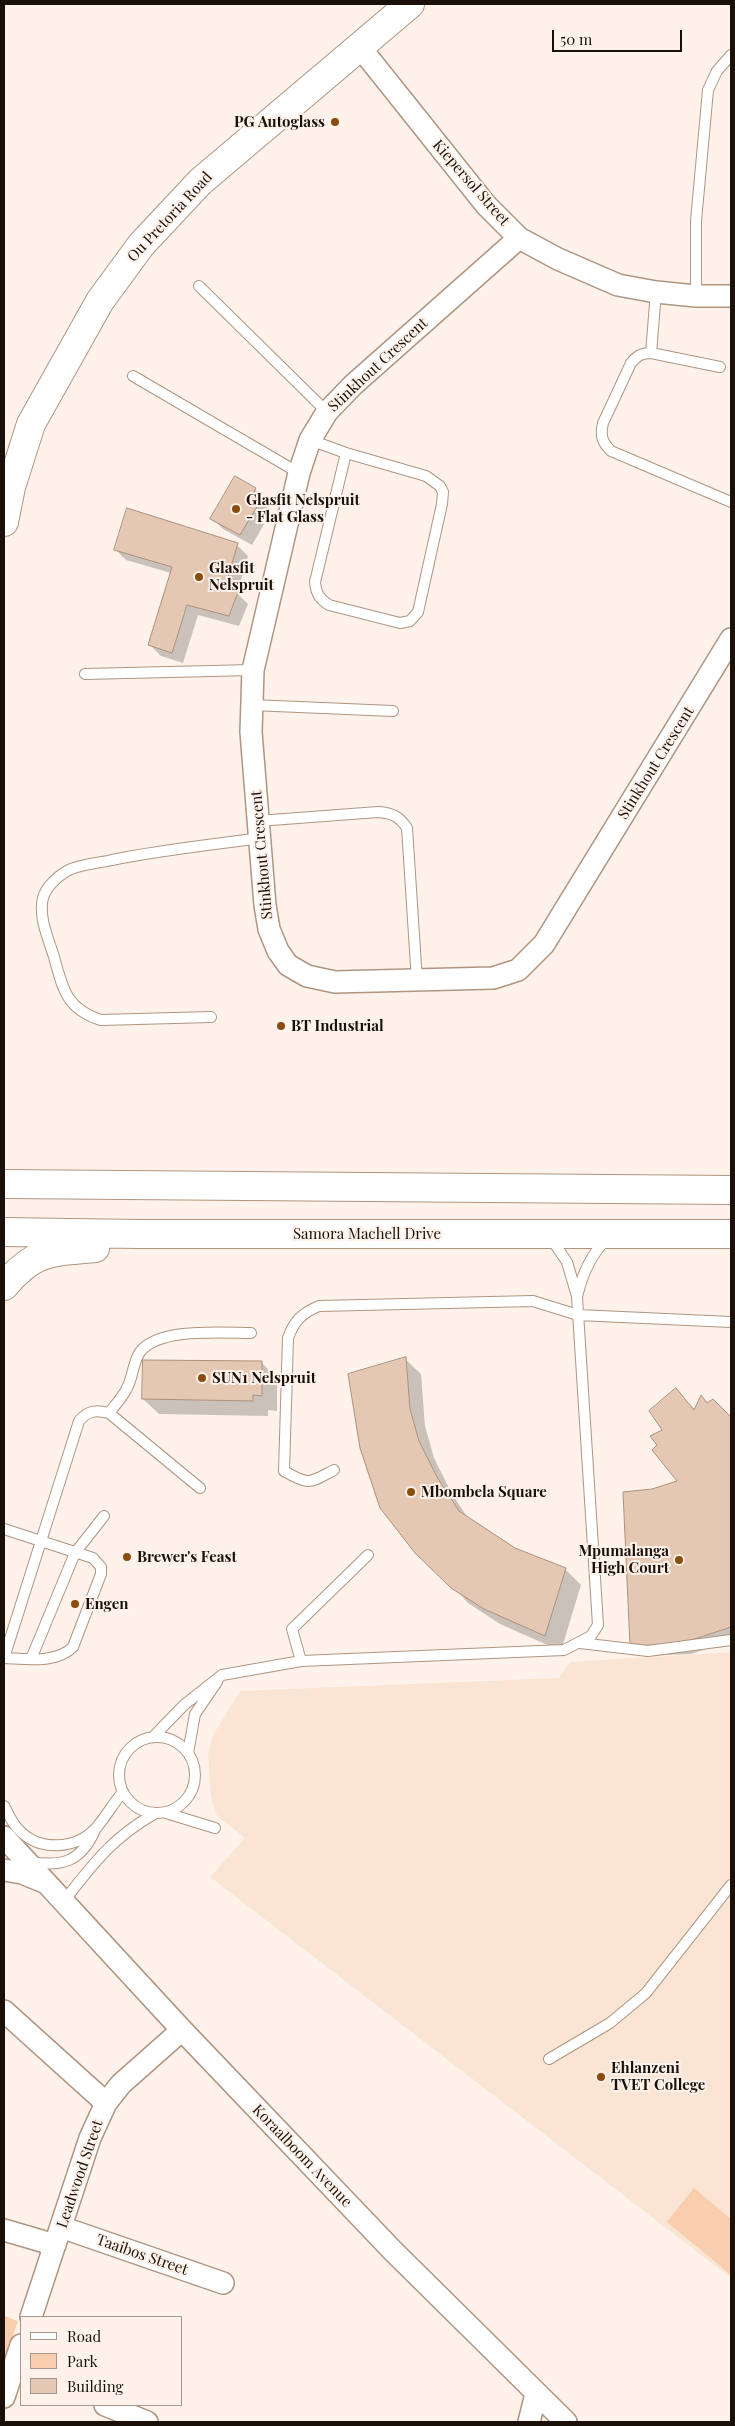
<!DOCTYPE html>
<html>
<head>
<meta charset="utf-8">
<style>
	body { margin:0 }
	#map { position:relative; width:735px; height:2426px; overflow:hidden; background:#fef2ea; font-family:"Playfair Display",serif }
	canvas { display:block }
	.frame { position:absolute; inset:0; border:5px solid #1a1009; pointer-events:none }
	.legend { position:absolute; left:20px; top:2316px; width:162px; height:90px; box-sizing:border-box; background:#fef2ea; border:1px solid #a39890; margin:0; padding:6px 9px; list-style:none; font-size:15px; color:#1a1009 }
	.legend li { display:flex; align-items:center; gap:10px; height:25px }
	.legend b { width:25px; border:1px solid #a39890 }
	.scale { position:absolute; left:552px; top:30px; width:130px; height:22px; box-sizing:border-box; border:2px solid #1a1009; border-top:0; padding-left:6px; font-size:15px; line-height:18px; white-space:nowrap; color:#1a1009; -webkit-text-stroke:4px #fef2ea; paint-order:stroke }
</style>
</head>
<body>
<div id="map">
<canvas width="735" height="2426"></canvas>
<div class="frame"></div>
<ul class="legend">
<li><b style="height:6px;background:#fff"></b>Road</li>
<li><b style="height:14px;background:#f9ceae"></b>Park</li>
<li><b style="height:14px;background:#e4c8b3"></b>Building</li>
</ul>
<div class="scale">50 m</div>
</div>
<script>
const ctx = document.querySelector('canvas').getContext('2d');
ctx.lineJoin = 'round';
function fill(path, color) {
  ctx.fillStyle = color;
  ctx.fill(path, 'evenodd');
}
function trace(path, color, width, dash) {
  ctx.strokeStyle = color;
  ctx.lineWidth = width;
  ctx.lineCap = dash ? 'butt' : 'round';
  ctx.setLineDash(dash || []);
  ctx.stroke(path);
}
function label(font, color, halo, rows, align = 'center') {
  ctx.font = font + ' "Playfair Display",serif';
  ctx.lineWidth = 4;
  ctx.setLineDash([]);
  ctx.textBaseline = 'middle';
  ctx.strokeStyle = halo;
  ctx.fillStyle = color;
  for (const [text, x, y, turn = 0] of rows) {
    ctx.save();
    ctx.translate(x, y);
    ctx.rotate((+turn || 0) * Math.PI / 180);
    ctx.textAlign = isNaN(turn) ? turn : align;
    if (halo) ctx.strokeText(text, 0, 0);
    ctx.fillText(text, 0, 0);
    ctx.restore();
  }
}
fill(new Path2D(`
	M731,1652V2278L210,1877L245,1838L217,1816L211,1797L208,1755L213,1735L240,1691L559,1678L570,1662Z`), '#fae5d5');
fill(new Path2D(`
	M694,2188L731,2219V2275L667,2222Z
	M4,2316L18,2321L4,2361Z`), '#f9ceae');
fill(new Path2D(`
	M255,489L266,500L264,504L271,512L252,545L223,529L212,518Z
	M237,545L248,556L237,593L248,604L239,626L198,615L183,663L161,656L150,645L171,573L126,560L115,549Z
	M405,1359L421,1374L425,1426L434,1458L452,1494L468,1518L514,1549L565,1569L581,1585L561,1651L500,1624L468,1603L381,1507Z
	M262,1363L277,1378V1411L268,1410V1416L159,1414L143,1399Z
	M676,1390L695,1410L702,1397L708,1403L713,1400L731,1419V1641L691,1654L643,1656L632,1645L652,1490L679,1481L659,1445Z`), '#0003');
const building = new Path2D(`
	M235,476L256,488L252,495L261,500L240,535L210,519Z
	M127,508L238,543L225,587L238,592L229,616L187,605L172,653L148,645L172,567L114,550Z
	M406,1357L410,1409L419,1441L437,1477L459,1511L515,1548L566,1568L545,1636L484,1609L451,1588L415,1553L380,1508L360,1448L348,1374Z
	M143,1360L262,1361V1396L253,1395V1401L142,1399Z
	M676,1388L694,1410L701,1395L707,1403L713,1399L731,1417V1627L679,1644L630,1646L623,1492L652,1489L677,1481L652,1450L657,1445L650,1436L662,1430L649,1411Z`);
fill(building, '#e4c8b3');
trace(building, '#ac917d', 1);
const lane = new Path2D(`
	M199,286L327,412
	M696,296V221L708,90L717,71L731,55
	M651,353L656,292
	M720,367L651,353C641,353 637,356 631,363L603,423C600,436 602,442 611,451L731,502
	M133,376L299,473
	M310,440L346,453L426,476L440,486L443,492L442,504L418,612L410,621L400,623L329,605C320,599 316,594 315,582L346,453
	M85,674L253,670
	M252,705L393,711
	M258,821L378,812C392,813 399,816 407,828L417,981
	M211,1017L101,1020C66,1009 63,989 54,957C49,940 38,917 43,898C46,886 60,874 71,869C84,864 99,863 112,860C161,850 211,845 260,838
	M550,1237L567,1262L577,1296
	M109,1413C115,1405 123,1397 127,1388C133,1377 133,1362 140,1352C159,1327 223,1333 251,1333
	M334,1470C309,1483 310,1486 284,1471L288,1338C294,1321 302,1313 319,1306L533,1301L578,1315L731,1322
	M4,1529L93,1558L101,1567V1574L73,1647C56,1664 26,1659 4,1658
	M368,1555L292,1629L301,1661L564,1650L591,1636L598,1625L577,1297C582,1275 590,1255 607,1239
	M580,1643L648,1651L731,1640
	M4,1658L79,1421C88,1410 96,1410 109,1413L200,1488
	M31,1659L75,1553L104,1516
	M119 1775a38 38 0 1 1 76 0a38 38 0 1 1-76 0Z
	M153,1737L184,1705L222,1675L301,1661
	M188,1753L195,1714L217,1682
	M4,1806C8,1813 12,1823 18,1829C39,1852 76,1850 97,1827C106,1816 113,1804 122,1793
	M166,1813L215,1828
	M30,1862C62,1867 81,1862 95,1830
	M64,1901C93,1864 112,1838 154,1814
	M549,2059L610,2023L646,1993L731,1885`);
const street = new Path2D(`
	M359,46L486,205L519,238L558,259L618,285L656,292L696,296H731
	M519,238L353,385L327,412L310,440L299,473L253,670L251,732L265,905L269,929L278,951L288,965L307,976L335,982L493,978L518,970L544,944L731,639
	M4,1837L182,2030L393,2251L566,2422
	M4,1870L22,1873L44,1882
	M4,2011L106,2103
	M61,2227L223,2283
	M4,2230L55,2245
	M31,2317L90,2138L106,2103L121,2084L182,2030
	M4,2397L21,2345
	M105,2405L147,2422
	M529,2422L536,2394`);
const secondary = new Path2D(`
	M4,522L11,487L31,424L100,301L141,245L200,182L410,4`);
const primary = new Path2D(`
	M4,1184L731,1190
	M4,1232L139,1234H731
	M4,1286C35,1250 50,1252 95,1248`);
trace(lane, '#b09581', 12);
trace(street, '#b09581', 24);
trace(secondary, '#b09581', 30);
trace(primary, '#b09581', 30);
trace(lane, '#fff', 10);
trace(street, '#fff', 21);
trace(secondary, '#fff', 28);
trace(primary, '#fff', 28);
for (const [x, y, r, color] of [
	[335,122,5,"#8b4c10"],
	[236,509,5,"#8b4c10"],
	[199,577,5,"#8b4c10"],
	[281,1026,5,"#8b4c10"],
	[202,1378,5,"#8b4c10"],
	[411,1492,5,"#8b4c10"],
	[127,1557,5,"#8b4c10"],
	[679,1560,5,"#8b4c10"],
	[75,1604,5,"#8b4c10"],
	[601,2077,5,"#8b4c10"]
]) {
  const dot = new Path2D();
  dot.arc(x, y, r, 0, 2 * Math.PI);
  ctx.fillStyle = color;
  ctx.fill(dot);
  trace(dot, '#fef2ea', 2);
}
label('bold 15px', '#1a1009', '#fef2ea', [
	["PG Autoglass",325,122,"right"],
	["Glasfit Nelspruit",246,500],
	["- Flat Glass",246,517],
	["Glasfit",209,568],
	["Nelspruit",209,585],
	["BT Industrial",291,1026],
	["SUN1 Nelspruit",212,1378],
	["Mbombela Square",421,1492],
	["Mpumalanga",669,1551,"right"],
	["High Court",669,1568,"right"],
	["Brewer's Feast",137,1557],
	["Engen",85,1604],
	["Ehlanzeni",611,2068],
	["TVET College",611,2085]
], 'left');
label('15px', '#1a1009', '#fef2ea', [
	["Kiepersol Street",471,183,49],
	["Ou Pretoria Road",170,217,-47],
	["Stinkhout Crescent",378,365,-43],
	["Stinkhout Crescent",656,763,-58],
	["Stinkhout Crescent",262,855,-95],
	["Samora Machell Drive",367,1234],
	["Koraalboom Avenue",302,2156,46],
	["Leadwood Street",80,2174,-71],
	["Taaibos Street",142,2255,19]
]);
</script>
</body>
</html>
